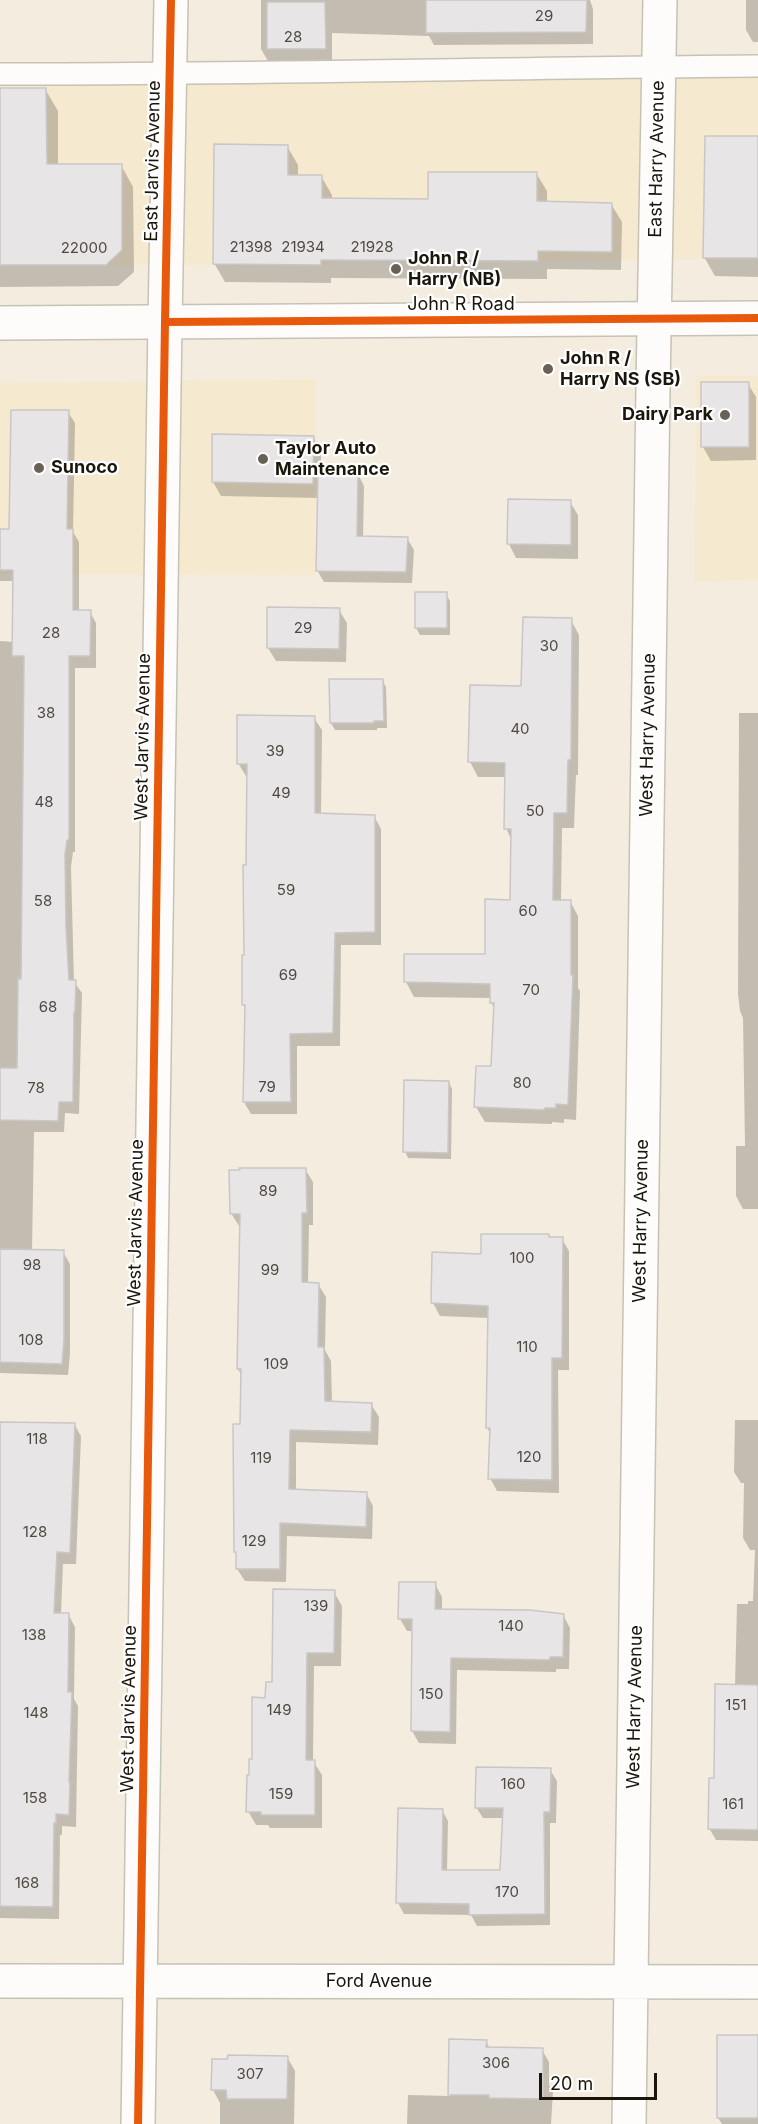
<!DOCTYPE html>
<html>
<head>
<meta charset="utf-8">
<style>
	body { margin:0 }
	#map { position:relative; width:758px; height:2124px; overflow:hidden; background:#f4ecde; font-family:Inter,sans-serif }
	canvas { display:block }
	.scale { position:absolute; left:539px; top:2073px; width:118px; height:27px; box-sizing:border-box; border:3px solid #1b160c; border-top:0; padding-left:8px; font-size:18px; line-height:21px; white-space:nowrap; color:#1b160c; -webkit-text-stroke:4px #fff; paint-order:stroke }
</style>
</head>
<body>
<div id="map">
<canvas width="758" height="2124"></canvas>
<div class="scale">20 m</div>
</div>
<script>
const ctx = document.querySelector('canvas').getContext('2d');
ctx.lineJoin = 'round';
function fill(path, color) {
  ctx.fillStyle = color;
  ctx.fill(path, 'evenodd');
}
function trace(path, color, width, dash) {
  ctx.strokeStyle = color;
  ctx.lineWidth = width;
  ctx.lineCap = dash ? 'butt' : 'round';
  ctx.setLineDash(dash || []);
  ctx.stroke(path);
}
function label(font, color, halo, rows, align = 'center') {
  ctx.font = font + ' Inter,sans-serif';
  ctx.lineWidth = 4.5;
  ctx.setLineDash([]);
  ctx.textBaseline = 'middle';
  ctx.strokeStyle = halo;
  ctx.fillStyle = color;
  for (const [text, x, y, turn = 0] of rows) {
    ctx.save();
    ctx.translate(x, y);
    ctx.rotate((+turn || 0) * Math.PI / 180);
    ctx.textAlign = isNaN(turn) ? turn : align;
    if (halo) ctx.strokeText(text, 0, 0);
    ctx.fillText(text, 0, 0);
    ctx.restore();
  }
}
fill(new Path2D(`
	M758,74V258L538,261L344,260L321,265H0V84Z
	M696,376H758V580L695,582Z
	M316,379L315,575L0,574V383Z`), '#f5e9cf');
fill(new Path2D(`
	M261,0H590L593,9V44L434,45L429,36L332,33V60L268,61L261,49Z
	M746,0H758V42H753L746,30Z
	M0,89H45L58,111V166L121,165L133,187L134,272L118,286L0,287Z
	M758,138V277L715,276L704,257Z
	M287,146L298,165V176H321L332,195V199L430,201L536,173L547,191V202L611,204L622,222L621,270L547,269V279L331,278V283L225,282L214,263Z
	M748,384L756,397V460L711,461L703,447Z
	M68,412L75,423L73,532L79,542V612H90L96,623V668H75V852H73L71,867L74,982L82,993L79,1114L65,1113L64,1132H34L32,1251L63,1252L70,1264V1353L68,1375L0,1373V641L14,642V581H0V530H11Z
	M313,437L321,451V473L358,474L364,486L363,538H407L414,550L412,583L324,582L317,570L319,498L221,496L213,482Z
	M510,501L570,502L578,515V559L516,558L509,544Z
	M446,594L450,601V635H420L416,628Z
	M339,610L347,623L346,662L276,661L268,648Z
	M571,620L579,635L578,775H576L574,828H562L561,901H570L578,916V988L580,991L576,1120L564,1119V1123L552,1122V1124L485,1122L476,1107L492,1067L495,1010L491,1002V998L414,997L406,982L487,955L511,901L512,841L506,828L507,777H478L470,762Z
	M382,680L386,687L387,728H377V730H335L331,723Z
	M739,713H758V1209H743L736,1196V1146H745L743,1018L740,1011L738,994Z
	M314,718L322,730L321,815L374,816L381,829V945H341L340,1046H297V1114H251L244,1102L246,1009L243,1005L248,776H246L238,763Z
	M449,1082L452,1089L451,1159L408,1158L405,1151Z
	M305,1169L313,1182V1225H309L308,1284H318L326,1297L325,1350L331,1361L332,1403L371,1404L379,1417L378,1445L296,1442V1490L366,1493L373,1506L372,1539L287,1536L286,1582L245,1581L237,1569L238,1556L235,1551L242,1376L238,1369L241,1226H239L231,1213Z
	M548,1235L550,1239H562L569,1251V1370H558L559,1493L497,1491L490,1478L491,1434L487,1428L489,1318L440,1316L433,1303L483,1256Z
	M735,1420H758V1841L716,1840L709,1828L715,1779L735,1686L737,1604H748V1601H753L755,1550H750L743,1538L744,1483H741L734,1472Z
	M0,1423L74,1424L81,1436L76,1564H63L61,1614H68L75,1627L74,1699L78,1706L76,1827L62,1826V1835H60L59,1919L0,1918Z
	M435,1584L442,1597V1610L563,1615L570,1628L569,1669H556V1672L457,1670L456,1744L419,1743L412,1731L413,1631H407L400,1619Z
	M334,1592L342,1606L341,1666H314L313,1761L322,1775V1828H270L268,1825H256L248,1811L250,1777L267,1699L274,1684Z
	M550,1770L557,1781L556,1823H550V1925L477,1926L471,1915L404,1914L398,1903L442,1810L448,1821L447,1872L501,1871L504,1818H483L476,1807Z
	M758,2037V2124H722L718,2118Z
	M451,2040L486,2041L490,2049L542,2050L549,2062V2085L553,2091L551,2124H407L408,2095L450,2096Z
	M287,2057L295,2071L294,2124H220V2103L213,2090Z`), '#0003');
const building = new Path2D(`
	M426,0H587L586,32L426,33Z
	M267,2H325L326,49H267Z
	M0,88H46L47,164H122V250L106,265H0Z
	M705,136H758V258H703Z
	M214,144L288,145V175H322V198L428,199V172H537V201L612,203V252L538,251V261L321,260V265L213,264Z
	M701,382H749V447H701Z
	M11,410H69L67,529H73V610H91L90,656H69V840H67L65,854L66,928L69,980H76L75,1012H74L73,1102H59L58,1121L0,1120V1068H17L18,978L21,979L24,656H12L13,570H0V529H9Z
	M212,434L314,436L313,484L212,482Z
	M318,472L358,473L357,536L408,537L406,572L316,571Z
	M508,499L571,500V545L507,544Z
	M415,592H447V628H415Z
	M267,607L340,608L339,649L267,648Z
	M523,617L572,618L571,760H568L567,813H554L553,900H571V975H573L568,1105L556,1104V1108H545L544,1110L474,1107L476,1066H491L494,1003H490V984L404,982V954H485V899L510,900L511,829H504L505,763L468,762L470,685L521,686Z
	M329,679H383L384,721H374V723H330Z
	M237,715L315,716V813L375,815V932L335,933L333,1033L290,1034L291,1102H243L245,1005H242V955H244L243,865H246L247,764H237Z
	M404,1080L449,1081L448,1153L403,1152Z
	M239,1168H306L307,1213H302V1282L319,1283L318,1347H324L325,1401L372,1403L371,1432L290,1430L289,1489L367,1492L366,1527L280,1523V1569H236V1552H234L233,1424H240L241,1369H237L240,1214H230L229,1170H240Z
	M481,1234H549V1237H563L562,1358H552V1480L488,1479L490,1428H486L488,1306L431,1303L432,1252L481,1254Z
	M0,1249L64,1250V1340L62,1364L0,1362Z
	M0,1422L75,1423L70,1553L57,1552L54,1613H69L68,1692H72L69,1782H70L69,1815L56,1814V1823H54L53,1907L0,1906Z
	M399,1582H436L435,1609L530,1610L564,1614L563,1657H550V1660L451,1658L450,1732L411,1731L412,1619H398Z
	M273,1589L335,1590L334,1653H307L306,1760H315V1815H261V1812H246L247,1775H249V1759H252V1697L265,1698L266,1682H272Z
	M715,1684L758,1685V1830L708,1829L709,1778H714Z
	M476,1767L551,1768L550,1812H544L545,1914L469,1915V1904L396,1903L398,1808L443,1809L442,1870H500L503,1808H475Z
	M717,2035H758V2118H717Z
	M449,2039L487,2040L486,2047L543,2048V2099L489,2098V2095H448Z
	M228,2055L288,2056L287,2099H227L226,2090H211L212,2059H227Z`);
fill(building, '#e8e5e6');
trace(building, '#c9c6c5', 1.5);
const lane = new Path2D(`
	M0,74C253,74 505,68 758,66`);
const street = new Path2D(`
	M0,1981L758,1982
	M138,2124L165,322L171,0
	M629,2124L653,386L660,0`);
const secondary = new Path2D(`
	M0,323L758,318`);
trace(lane, '#c7c2b6', 24);
trace(street, '#c7c2b6', 36);
trace(secondary, '#c7c2b6', 36);
trace(lane, '#fdfcfa', 21);
trace(street, '#fdfcfa', 33);
trace(secondary, '#fdfcfa', 33);
trace(new Path2D(`
	M165,322L758,318
	M138,2124L165,322L171,0`), '#e8590c', 8);
for (const [x, y, r, color] of [
	[396,269,6,"#676156"],
	[548,369,6,"#676156"],
	[725,415,6,"#676156"],
	[263,459,6,"#676156"],
	[39,468,6,"#676156"]
]) {
  const dot = new Path2D();
  dot.arc(x, y, r, 0, 2 * Math.PI);
  ctx.fillStyle = color;
  ctx.fill(dot);
  trace(dot, '#fff', 2);
}
label('15px', '#4e4a42', null, [
	["29",544,16],
	["28",293,37],
	["21398",251,247],
	["21934",303,247],
	["21928",372,247],
	["22000",84,248],
	["29",303,628],
	["28",51,633],
	["30",549,646],
	["38",46,713],
	["40",520,729],
	["39",275,751],
	["49",281,793],
	["48",44,802],
	["50",535,811],
	["59",286,890],
	["58",43,901],
	["60",528,911],
	["69",288,975],
	["70",531,990],
	["68",48,1007],
	["80",522,1083],
	["79",267,1087],
	["78",36,1088],
	["89",268,1191],
	["100",522,1258],
	["98",32,1265],
	["99",270,1270],
	["108",31,1340],
	["110",527,1347],
	["109",276,1364],
	["118",37,1439],
	["120",529,1457],
	["119",261,1458],
	["128",35,1532],
	["129",254,1541],
	["139",316,1606],
	["140",511,1626],
	["138",34,1635],
	["150",431,1694],
	["151",736,1705],
	["149",279,1710],
	["148",36,1713],
	["160",513,1784],
	["159",281,1794],
	["158",35,1798],
	["161",733,1804],
	["168",27,1883],
	["170",507,1892],
	["306",496,2063],
	["307",250,2074]
]);
label('18px', '#1b160c', '#fff', [
	["East Harry Avenue",657,159,-89],
	["East Jarvis Avenue",153,161,-89],
	["John R Road",461,305],
	["West Harry Avenue",648,735,-89],
	["West Jarvis Avenue",143,737,-89],
	["West Harry Avenue",641,1221,-89],
	["West Jarvis Avenue",136,1223,-89],
	["West Harry Avenue",635,1707,-89],
	["West Jarvis Avenue",129,1709,-89],
	["Ford Avenue",379,1982]
]);
label('bold 18px', '#1b160c', '#fff', [
	["John R /",408,259],
	["Harry (NB)",408,280],
	["John R /",560,359],
	["Harry NS (SB)",560,380],
	["Dairy Park",713,415,"right"],
	["Taylor Auto",275,449],
	["Maintenance",275,470],
	["Sunoco",51,468]
], 'left');
</script>
</body>
</html>
